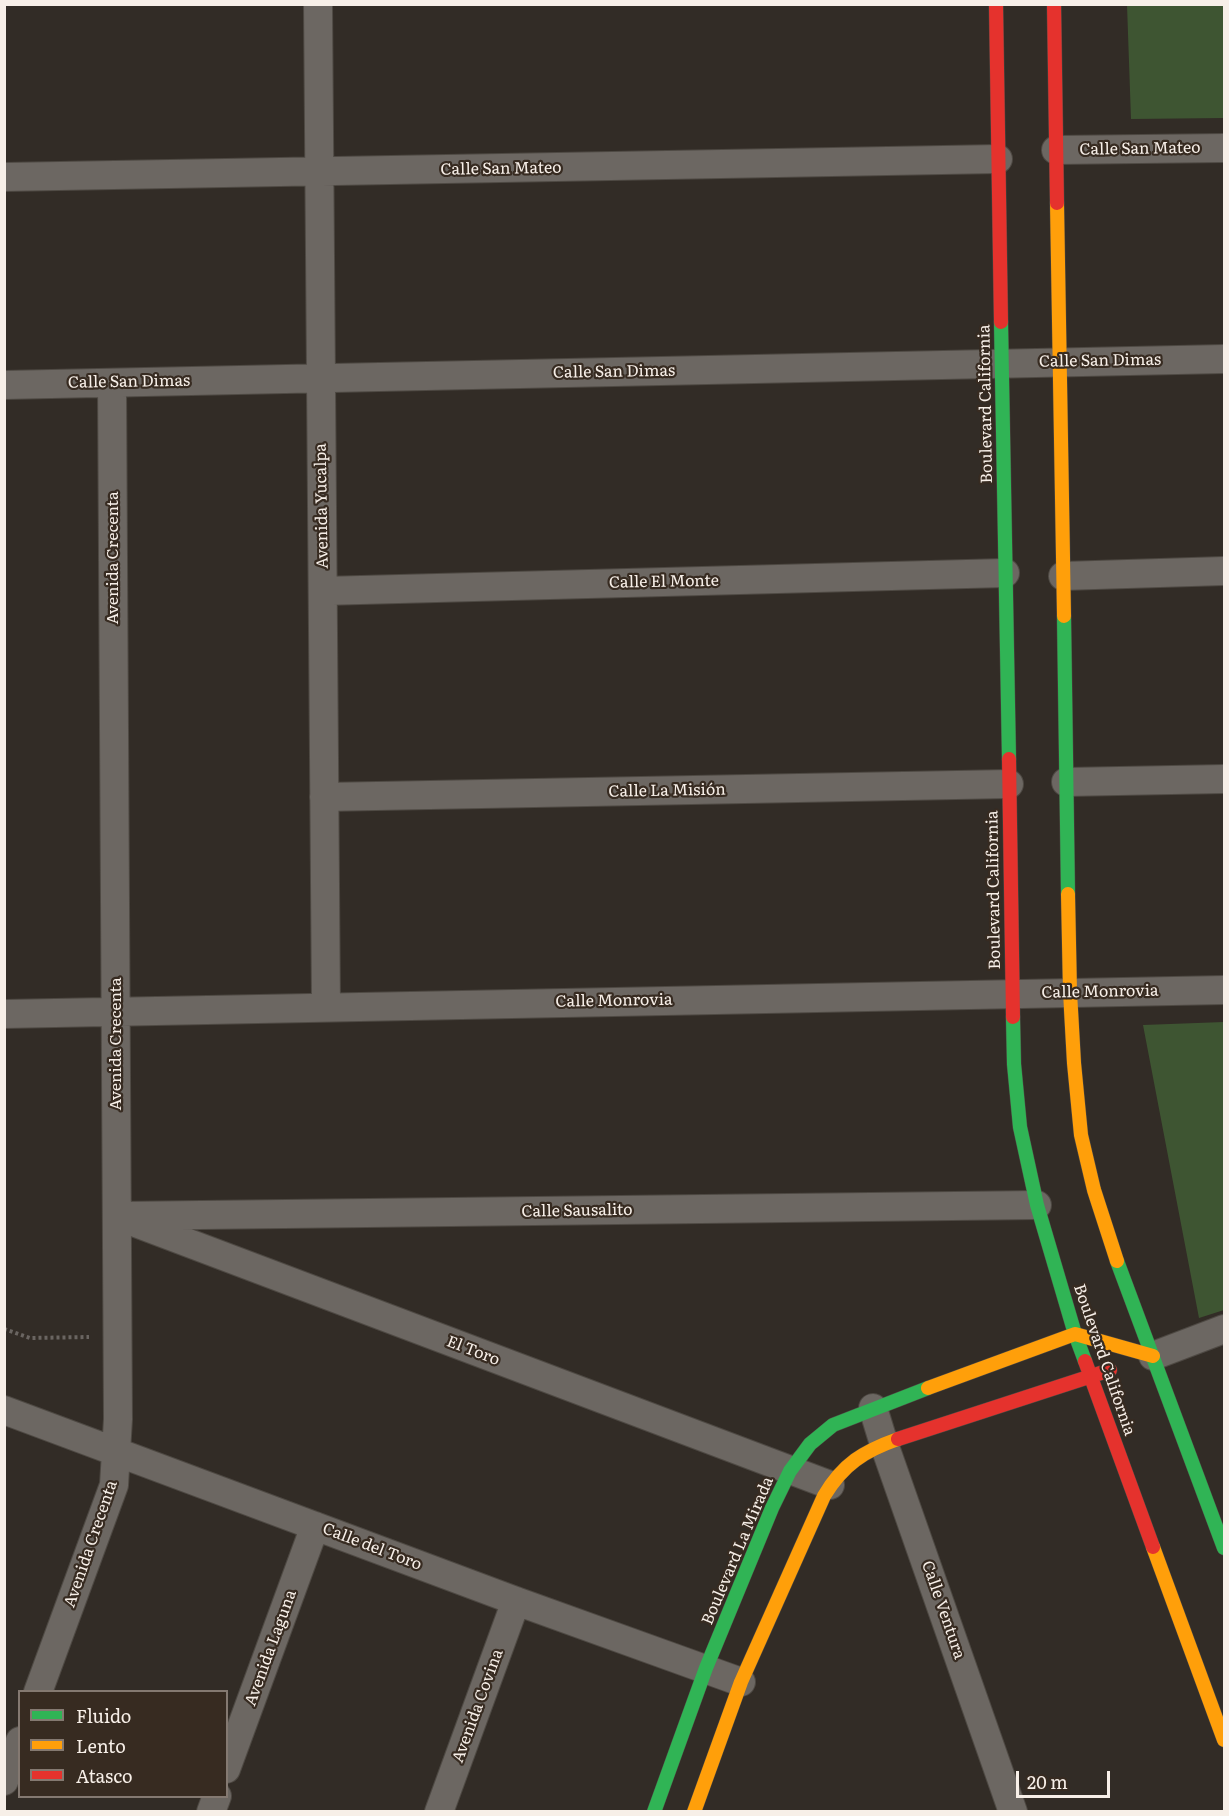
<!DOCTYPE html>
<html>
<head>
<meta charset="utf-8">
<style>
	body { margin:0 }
	#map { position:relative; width:1229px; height:1816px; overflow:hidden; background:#322c26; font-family:Literata,serif }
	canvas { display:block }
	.frame { position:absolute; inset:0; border:6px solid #f7efe8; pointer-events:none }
	.legend { position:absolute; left:18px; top:1690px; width:210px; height:108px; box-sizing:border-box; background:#372b21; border:2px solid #847971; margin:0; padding:8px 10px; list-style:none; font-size:18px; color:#f7efe8 }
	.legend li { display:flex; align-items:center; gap:12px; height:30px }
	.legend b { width:30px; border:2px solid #847971 }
	.scale { position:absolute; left:1016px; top:1771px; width:94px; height:27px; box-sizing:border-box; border:3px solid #f7efe8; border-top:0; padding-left:8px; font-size:18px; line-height:21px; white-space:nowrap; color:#f7efe8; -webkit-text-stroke:4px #372b21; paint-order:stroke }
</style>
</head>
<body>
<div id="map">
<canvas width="1229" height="1816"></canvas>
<div class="frame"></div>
<ul class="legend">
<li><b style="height:8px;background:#30b455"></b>Fluido</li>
<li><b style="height:8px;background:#ff9f0a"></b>Lento</li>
<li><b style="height:8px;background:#e5322d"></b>Atasco</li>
</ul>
<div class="scale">20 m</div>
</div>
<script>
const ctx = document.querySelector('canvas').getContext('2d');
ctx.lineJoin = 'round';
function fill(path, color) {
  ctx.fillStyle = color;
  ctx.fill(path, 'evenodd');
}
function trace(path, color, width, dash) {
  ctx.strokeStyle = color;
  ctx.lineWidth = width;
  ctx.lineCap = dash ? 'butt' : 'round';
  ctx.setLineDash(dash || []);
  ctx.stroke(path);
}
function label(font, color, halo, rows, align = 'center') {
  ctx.font = font + ' Literata,serif';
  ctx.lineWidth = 4.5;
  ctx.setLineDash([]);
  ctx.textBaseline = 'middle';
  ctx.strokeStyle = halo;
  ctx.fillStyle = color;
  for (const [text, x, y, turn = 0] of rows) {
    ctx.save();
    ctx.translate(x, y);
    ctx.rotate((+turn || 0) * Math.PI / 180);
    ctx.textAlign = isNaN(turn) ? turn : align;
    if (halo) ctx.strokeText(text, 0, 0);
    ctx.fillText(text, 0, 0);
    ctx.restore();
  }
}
fill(new Path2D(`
	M1127,5H1224V118L1131,119Z
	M1224,1022V1310L1199,1318L1143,1025Z`), '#3e5532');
const street = new Path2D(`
	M318,4L326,1007
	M1056,150L1224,148
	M4,177L998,159
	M4,385L1224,359
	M1063,576L1224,571
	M323,591L1005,573
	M1066,782L1224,779
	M324,797L1009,784
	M4,1014L1224,990
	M117,1216L1037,1205
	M133,1222L830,1485
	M1153,1356L1224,1329
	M873,1408L884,1444L1013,1812
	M4,1410L516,1601L741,1682
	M38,1692L114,1485L118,1419L112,383
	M226,1769L315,1526
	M4,1781L20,1741
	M211,1812L217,1796
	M439,1812L516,1601`);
const fast = new Path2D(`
	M1001,322L1009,759
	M1064,616L1068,894
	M1013,1017L1014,1064L1020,1127L1037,1205L1075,1334L1085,1361
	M1117,1261L1224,1548
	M654,1812L706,1668L772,1508L790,1471L810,1444L833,1425L928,1388`);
const slow = new Path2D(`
	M1057,203L1064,616
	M1068,894L1070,992L1074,1063L1081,1135L1094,1190L1117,1261
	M928,1388L1075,1334L1153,1356
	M1153,1547L1224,1740
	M694,1812L741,1682L824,1496C843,1464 864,1451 898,1439`);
const jam = new Path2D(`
	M996,4L1001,322
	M1054,4L1057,203
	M1009,759L1013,1017
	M1085,1361L1153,1547
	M898,1439L1110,1370`);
trace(street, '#4e4943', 30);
trace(fast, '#4e4943', 15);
trace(slow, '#4e4943', 15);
trace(jam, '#4e4943', 15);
trace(new Path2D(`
	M4,1329L30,1338L89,1337`), '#6a6561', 4, [3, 3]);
trace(street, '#6c6762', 28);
trace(fast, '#30b455', 14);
trace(slow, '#ff9f0a', 14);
trace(jam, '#e5322d', 14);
label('16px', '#f7efe8', '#372b21', [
	["Calle San Mateo",1140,149,-1],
	["Calle San Mateo",501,169,-1],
	["Calle San Dimas",1100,361,-1],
	["Calle San Dimas",614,372,-1],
	["Calle San Dimas",129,382,-1],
	["Boulevard California",986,404,-91],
	["Avenida Yucalpa",322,506,-91],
	["Avenida Crecenta",113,558,-90],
	["Calle El Monte",664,582,-1],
	["Calle La Misión",667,791,-1],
	["Boulevard California",994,890,-91],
	["Calle Monrovia",1100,992,-1],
	["Calle Monrovia",614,1001,-1],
	["Avenida Crecenta",116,1044,-90],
	["Calle Sausalito",577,1211,-1],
	["El Toro",473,1351,21],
	["Boulevard California",1104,1360,71],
	["Avenida Crecenta",91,1544,-71],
	["Calle del Toro",372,1547,21],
	["Boulevard La Mirada",738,1551,-67],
	["Calle Ventura",943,1610,71],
	["Avenida Laguna",271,1648,-70],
	["Avenida Covina",478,1706,-70]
]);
</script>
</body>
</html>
